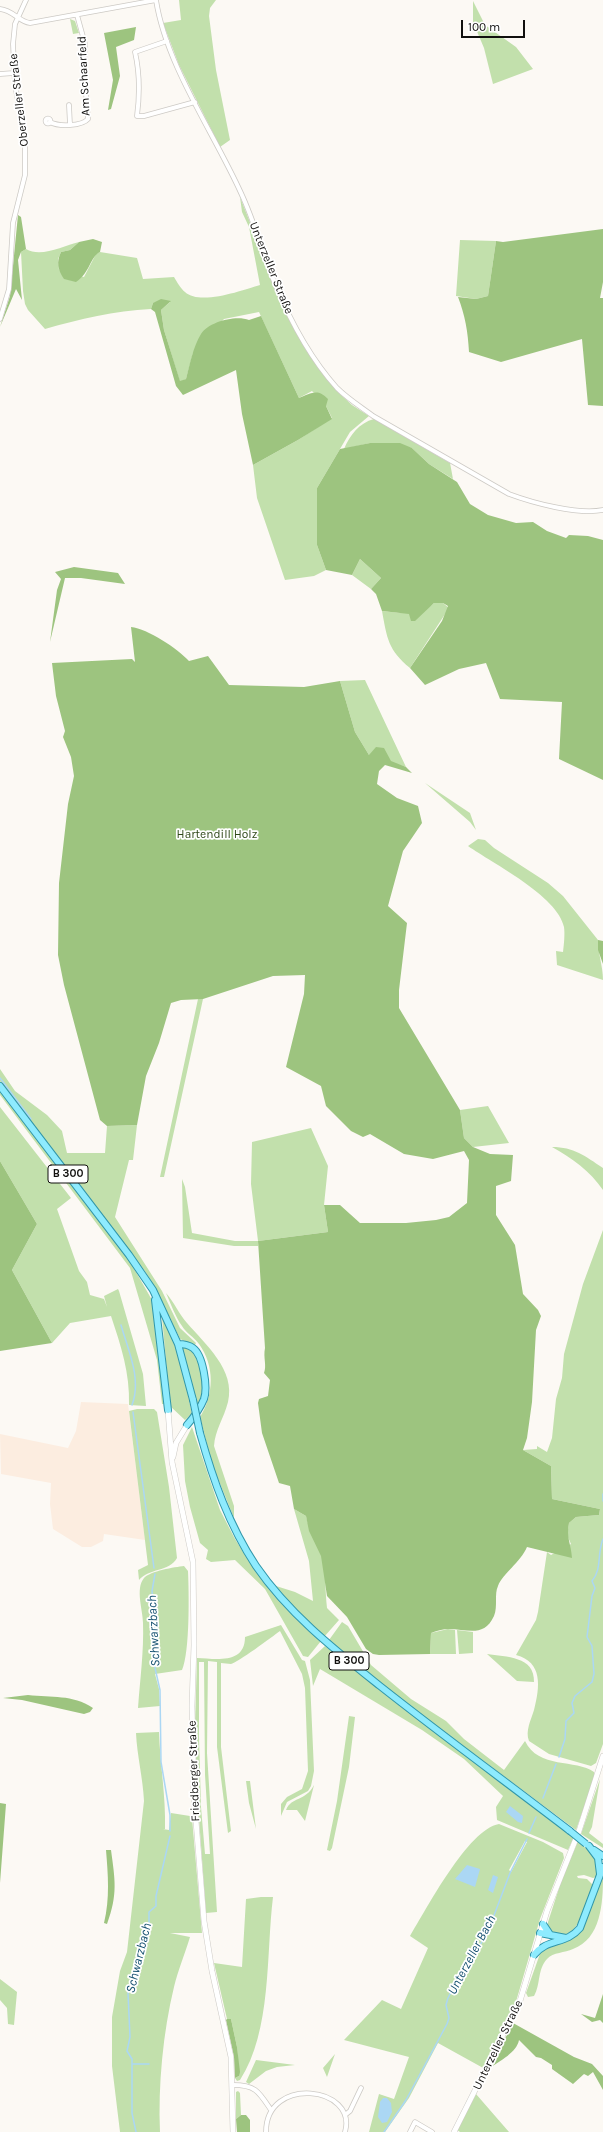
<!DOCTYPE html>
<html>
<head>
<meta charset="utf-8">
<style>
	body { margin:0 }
	#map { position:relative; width:603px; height:2132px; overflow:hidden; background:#fcf9f4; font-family:Karla,sans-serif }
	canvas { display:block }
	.scale { position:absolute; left:461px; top:20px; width:64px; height:18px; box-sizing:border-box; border:2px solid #11100e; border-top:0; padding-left:5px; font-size:12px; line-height:14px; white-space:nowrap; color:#11100e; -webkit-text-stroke:3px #fff; paint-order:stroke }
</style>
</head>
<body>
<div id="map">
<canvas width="603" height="2132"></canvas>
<div class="scale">100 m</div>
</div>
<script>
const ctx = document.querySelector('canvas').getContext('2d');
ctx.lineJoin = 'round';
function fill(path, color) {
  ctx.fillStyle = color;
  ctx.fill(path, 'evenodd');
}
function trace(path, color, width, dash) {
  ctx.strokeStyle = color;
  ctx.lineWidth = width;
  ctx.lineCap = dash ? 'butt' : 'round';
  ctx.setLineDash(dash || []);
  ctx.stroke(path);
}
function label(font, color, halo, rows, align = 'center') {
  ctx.font = font + ' Karla,sans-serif';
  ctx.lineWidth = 3.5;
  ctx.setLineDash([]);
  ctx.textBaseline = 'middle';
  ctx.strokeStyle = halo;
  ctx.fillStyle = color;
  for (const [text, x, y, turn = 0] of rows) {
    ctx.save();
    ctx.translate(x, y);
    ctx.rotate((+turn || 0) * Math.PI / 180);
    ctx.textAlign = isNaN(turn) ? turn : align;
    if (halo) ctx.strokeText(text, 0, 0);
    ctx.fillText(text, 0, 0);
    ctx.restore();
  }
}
fill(new Path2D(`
	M81,1402L128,1404L145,1540L104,1534L103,1541L91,1547H82L53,1529L50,1504L51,1483L1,1474L0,1434L68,1448L76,1431Z`), '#fcede0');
fill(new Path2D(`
	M179,0H216L210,8L209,16L216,70L230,140L220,147L179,65L163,23L181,20Z
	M473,1L485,25L516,47L533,69L493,84L484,48L473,22Z
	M70,19L75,21L79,33L73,34Z
	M240,197L285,311L323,373L339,393L352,405L369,416L350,432L317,488V545L326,570L314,576L285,580L257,498L253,465L298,440L332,418L326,406L312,391L299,398L259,312L224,319L193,353L186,379L180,382L164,330L161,310L170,302L153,303L151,309C114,311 80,319 45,329L28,310L25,304L23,291L21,252L26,249C41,258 63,246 79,242L70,250L61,252L58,259L59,270L84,277L96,254L100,252L137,258L143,279L174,277C177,282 181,289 185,292C200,306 243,290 260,285L249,227L242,212Z
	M460,240L496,241L488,296L476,299L456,296Z
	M374,419L450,463L453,479L429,464L412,448L370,443L344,449C350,435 359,423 374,419Z
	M360,559L381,578L371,589L352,575Z
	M434,603H443L449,608L410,668C388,650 387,638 382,611C400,613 419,617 434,603Z
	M365,680L406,767L369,755L355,732L340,681Z
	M425,783L470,813L476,830L470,822Z
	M478,839L485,840L494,848L548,883L563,896L598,940C598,954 603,966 603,980L557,965L556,951L563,952C564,944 565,934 564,927C558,896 492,863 468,846Z
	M198,999H203L164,1177H160Z
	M0,1069L15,1091L47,1115L62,1131L67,1153H105L107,1126L137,1125L133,1160H129L115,1217L162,1291L180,1328L196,1343L195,1345L180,1339L156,1289L144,1270L0,1081Z
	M0,1091L128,1258L156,1307L165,1404H162L157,1360L130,1268L0,1095Z
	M488,1106L509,1143L473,1147L464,1138L460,1110Z
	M0,1107L71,1198L57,1209L79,1271L87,1282L90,1295L104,1299L107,1307L104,1296L118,1289L119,1291L143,1374L146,1406L129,1405C130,1373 121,1346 111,1316L70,1323L52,1343L12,1270L37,1224L0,1161Z
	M311,1128L328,1166L324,1205L328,1232L258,1241V1246H234L183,1238L182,1179L185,1187L192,1233L235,1241H258L251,1184L252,1142Z
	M552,1147C574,1147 585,1156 603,1168V1190C590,1171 572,1158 552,1147Z
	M603,1230V1744L596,1763L591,1766L549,1754L529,1741C525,1731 531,1720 534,1710C540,1687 543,1662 516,1655L536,1620L538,1612L547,1552L551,1555L571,1544L567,1535L569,1523L576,1517L599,1515L600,1509L552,1499L551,1466L523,1450L537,1449V1446L547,1452L552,1438L556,1399L562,1378L564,1354L583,1284Z
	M166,1293C174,1302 179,1314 187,1323C205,1344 236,1370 228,1402C224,1418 215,1430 214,1446L234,1506V1518L212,1464L200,1417C214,1395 215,1366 199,1344C194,1337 186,1333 182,1326C175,1316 171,1304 166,1293Z
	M162,1317C179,1347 185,1380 192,1414L185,1420L170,1406Z
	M181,1345C204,1349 207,1389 198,1406Z
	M137,1409H154L157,1412L169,1487L177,1558C169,1572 149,1568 139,1580L138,1570L148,1565L129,1411Z
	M192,1427L220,1510L235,1539L254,1569L321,1641L308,1657L303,1656L265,1589L235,1560L211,1562L206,1559L208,1550L200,1543L190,1507L185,1481L183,1445Z
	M294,1509L306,1516C309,1531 318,1543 322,1557C326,1574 325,1591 327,1608L339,1620L324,1637L291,1605L276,1586L295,1592L313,1601L309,1561Z
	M184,1566L188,1571C189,1593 190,1652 182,1670L155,1674L159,1689L160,1706L138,1708C140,1680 144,1651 143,1623C143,1610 135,1589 144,1578C150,1571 175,1567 184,1566Z
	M342,1622L348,1626L371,1665L411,1699L446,1721L464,1739L504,1770L525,1741C538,1769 576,1759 594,1772L595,1776L576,1830L406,1703L329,1640Z
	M281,1625L302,1660L305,1661L310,1680L314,1771L311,1786L308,1791L287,1802L281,1816V1804L287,1797L302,1789L308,1771L305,1688L302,1674L280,1631C272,1637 237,1663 231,1664C228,1664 224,1663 221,1663V1747L231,1831L228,1833L217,1747V1662L208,1661L207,1753L217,1912L206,1913L196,1778L195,1724L197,1658C217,1659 245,1664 245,1637ZM199,1662H204L205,1775L210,1854H205L201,1807L199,1736Z
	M448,1629L455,1630L456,1654H430L431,1633Z
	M457,1630L473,1632V1653L459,1654Z
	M325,1646L400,1706L574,1837L568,1850L497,1820L496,1807L503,1796L464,1759L422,1730L320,1669L313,1686L310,1660Z
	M487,1654C506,1657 535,1656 534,1682L517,1681Z
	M349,1716L355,1717L349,1767L332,1848L330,1851L327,1850L337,1801Z
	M159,1732C160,1764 166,1797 165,1829H163L169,1830L171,1813L190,1816L192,1818L202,1933H170L190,1937C185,1954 178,1970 174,1987C163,2032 158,2086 160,2132H120L112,2066V2017L120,1971L127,1952L144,1801C143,1778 137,1756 136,1733Z
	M600,1779L592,1827L589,1833L603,1844V1848L581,1834Z
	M246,1781H250L256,1829L249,1803Z
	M314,1785L305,1821L297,1810H286C292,1796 305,1802 314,1785Z
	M499,1824L543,1842L563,1853L564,1858L540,1919L513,2012L485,2069L438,2043L409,2098L385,2132H369L379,2094L394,2099L409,2057L344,2040L382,2000L401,2009L428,1948L410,1936C426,1910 468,1829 499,1824ZM525,1841L527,1842L511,1872L509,1870Z
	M578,1841L597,1858L598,1871L596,1877L593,1878L584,1875L577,1876L578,1878L587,1879L593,1885C586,1904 576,1952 548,1929V1922L561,1882Z
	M603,1877C603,1903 601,1939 573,1949C565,1953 553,1952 547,1959C537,1970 541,1984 534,1996L528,1997L526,1993L541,1951L549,1945L568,1941L577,1935Z
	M261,1897H273C266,1954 272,2031 240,2080L237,2081L235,2078L239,2076L237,2047L231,2019H227L214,1963L242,1967L246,1899Z
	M0,1979L17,1992L14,2025L8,2024L7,2008L0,2000Z
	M335,2054L327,2077L323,2068Z
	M256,2060L295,2065L277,2067L266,2071L249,2084L246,2082Z
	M238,2091L240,2093L241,2115L236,2119V2092Z
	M476,2094L509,2132H460L457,2130Z`), '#c2e0ac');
fill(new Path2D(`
	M136,27L134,40L116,47L120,76L111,109L108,110L113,80L104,33Z
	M18,215L21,217L26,249L21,252L18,260L22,300L16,289L0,327L10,296Z
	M603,229V282L600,298H603V406L588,405L582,339L501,362L469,352C468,332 465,315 458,297L476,299L488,296L496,241L503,242Z
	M93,239L102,242L100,252C90,257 90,273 76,282L64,279C58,270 56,262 61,252L70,250L79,242Z
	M161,299L171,301L161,310L164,330L180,381L186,379C190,364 193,347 201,334C209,322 235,315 249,320L261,316L299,398C311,393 318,388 328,399L326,406L332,419L298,440L253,465L242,414L236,370L183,395L176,386L155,312L151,309L153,303Z
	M370,443H400L412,448L429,464L457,482L470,504L488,515L516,523L533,522L547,531L566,538L569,535L588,536L603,540V780L559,759L562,702L500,699L486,663L459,669L425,685L410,668L442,621L448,606L443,603H434L415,621H411L409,614L382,611L376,594L371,589L381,578L360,559L352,575L326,570L317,545V488L340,449Z
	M74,567L118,573L125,584L81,578H65L50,642L57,590L61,579L55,572Z
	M131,627C148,629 177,648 189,661L208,656L229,685L304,687L340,681L355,732L369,755L376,747L384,748L391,761L406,767L412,773L385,765L379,771L377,784L397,798L418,806L422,823L403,851L388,906L407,923L399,990V1008L460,1110L464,1138L473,1147L490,1154L513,1155L511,1181L496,1186V1215L515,1245L523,1294L538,1310L541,1316L536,1330L532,1402L527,1438L523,1450L551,1466L552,1499L600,1509L599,1515L576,1517L569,1523C566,1538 571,1543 572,1558L527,1547C520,1563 503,1573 498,1586C494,1594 498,1606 494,1616C484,1638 467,1629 449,1629C443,1629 436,1631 431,1633L430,1654L379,1655L373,1654L366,1649L347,1617L327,1596L321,1556L309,1531L306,1516L294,1509L290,1486L279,1483L262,1433L258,1403L259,1399L268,1396L270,1380L264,1373C267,1365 263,1358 265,1348L258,1241L328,1232L324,1205H340L360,1223H406L436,1220L449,1217L467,1203L469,1160L464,1151L433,1159L404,1154L370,1134L363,1137L351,1131L326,1106L321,1086L286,1067L304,994L305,975L273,976L203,999L181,1000L171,1003L159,1043L146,1076L137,1125L107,1126L100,1120L64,985L58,955L59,883L68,804L74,776L71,757L63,737L65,731L56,696L52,663L132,659L135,662Z
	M598,940L603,941V964L598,950Z
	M0,1161L37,1224L12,1270L52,1343L0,1351Z
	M28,1695C52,1698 72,1694 93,1708L90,1712L84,1714L22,1700L3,1698Z
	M0,1803L6,1804L0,1883Z
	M106,1850H111C115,1880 118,1894 107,1924L104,1923C110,1898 108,1875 106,1850Z
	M603,1994V2023L600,2020L592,2022L581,2014L595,2018Z
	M227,2019H231L237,2047L240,2072L239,2076L235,2078L234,2057L226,2020Z
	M513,2023L574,2057L592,2064L603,2076V2090L593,2072L588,2076L584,2074L573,2084L552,2069V2065L541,2058L536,2057L519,2040C517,2052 500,2061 490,2068Z
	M241,2115H246L250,2120V2132H237L236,2119Z`), '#9dc47f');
fill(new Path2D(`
	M510,1806L523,1816L522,1823L518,1822L506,1812Z
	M467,1865L480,1869L475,1887L455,1879Z
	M493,1875L498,1877L493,1893L488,1890Z
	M383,2098H387L391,2103L392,2112L387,2122L382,2123L378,2117L380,2102Z`), '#abd7f4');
trace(new Path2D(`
	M0,1078L31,1119
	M121,1325C128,1350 142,1379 132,1405
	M133,1412L154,1568
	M603,1494V1501
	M155,1574L152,1591L155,1622V1668L160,1690L161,1762L170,1815V1831
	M559,1757L565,1739L566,1721L574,1713L572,1703L575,1696L592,1682L594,1674L592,1646L587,1637L592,1596L595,1588L592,1581C602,1570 597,1553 603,1539
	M543,1798L556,1764
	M529,1833L536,1817
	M132,2064H149
	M136,2132L132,2113V2059L127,2051L130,2037L128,1993L149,1924V1912L156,1906V1896L170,1836
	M384,2132L406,2100L447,2024L449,2018L446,2005L448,1998L466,1964L475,1955L490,1926L510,1873L527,1839`), '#abd7f4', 1.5);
const minor = new Path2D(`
	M0,9C13,10 19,22 30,23L156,0C166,65 214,133 241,193C255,223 263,254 275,284C290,320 311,359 337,388C348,399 361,407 373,416L509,494C533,503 578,515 603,510
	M167,41L135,52C140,74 140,93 137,116H144L195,102
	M0,74L14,73
	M69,105L70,125
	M45.5 121a2.5 2.5 0 1 1 5 0a2.5 2.5 0 1 1-5 0Z
	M50,122C59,127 82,126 88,119L84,68L85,44L77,15
	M0,319L9,289L13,223L25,175V137L15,85L13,44L15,24L26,0
	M233,2085C256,2085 259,2092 271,2110
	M345,2115L350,2111L361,2088
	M266,2132C266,2075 358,2086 345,2132
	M410,2132L415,2122L432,2132`);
const tertiary = new Path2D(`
	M168,1410L172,1462L193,1562L194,1645L192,1706L194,1796L204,1921L212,1971L231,2057L233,2132
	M173,1457L176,1443L187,1425
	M454,2132L520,2001L547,1911L579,1831L603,1756`);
const primary = new Path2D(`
	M0,1086L129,1255L153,1290L178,1344L193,1400
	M155,1300L168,1410
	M178,1344C183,1344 189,1345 193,1348C203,1355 208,1387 204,1399C200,1409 194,1417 187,1425
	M200,1433C213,1480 229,1525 256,1566C289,1614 335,1650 380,1686C442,1735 506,1782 570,1831
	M589,1846L598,1858L600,1874
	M594,1850L603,1856
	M543,1924L549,1933
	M540,1933L566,1938
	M534,1955C547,1938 566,1945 580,1928L603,1867`);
trace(minor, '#cdcac5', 5.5);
trace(tertiary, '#cdcac5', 6);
trace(primary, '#3196a9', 8);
trace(minor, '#fff', 4);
trace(tertiary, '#fff', 5);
trace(primary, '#8eebfe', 6);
const primaryBridge = new Path2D(`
	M193,1400L200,1433
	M570,1831L586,1844`);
trace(primaryBridge, '#3196a9', 8, []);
trace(primaryBridge, '#8eebfe', 6);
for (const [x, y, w] of [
	[68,1174,40],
	[349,1661,40]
]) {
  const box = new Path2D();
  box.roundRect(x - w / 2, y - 9, w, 18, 3);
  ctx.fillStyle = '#fff';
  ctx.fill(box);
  trace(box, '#11100e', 1);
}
label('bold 11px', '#11100e', null, [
	["B 300",68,1174],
	["B 300",349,1661]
]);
label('12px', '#11100e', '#fff', [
	["Am Schaarfeld",84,76,-93],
	["Oberzeller Straße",19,100,-97],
	["Unterzeller Straße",271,268,68],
	["Friedberger Straße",194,1771,-92],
	["Unterzeller Straße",498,2045,-64]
]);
label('12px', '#2f4818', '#fff', [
	["Hartendill Holz",217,835]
]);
label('italic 13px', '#165171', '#fff', [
	["Schwarzbach",154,1631,-93],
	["Unterzeller Bach",472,1955,-62],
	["Schwarzbach",139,1958,-76]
]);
</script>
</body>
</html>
